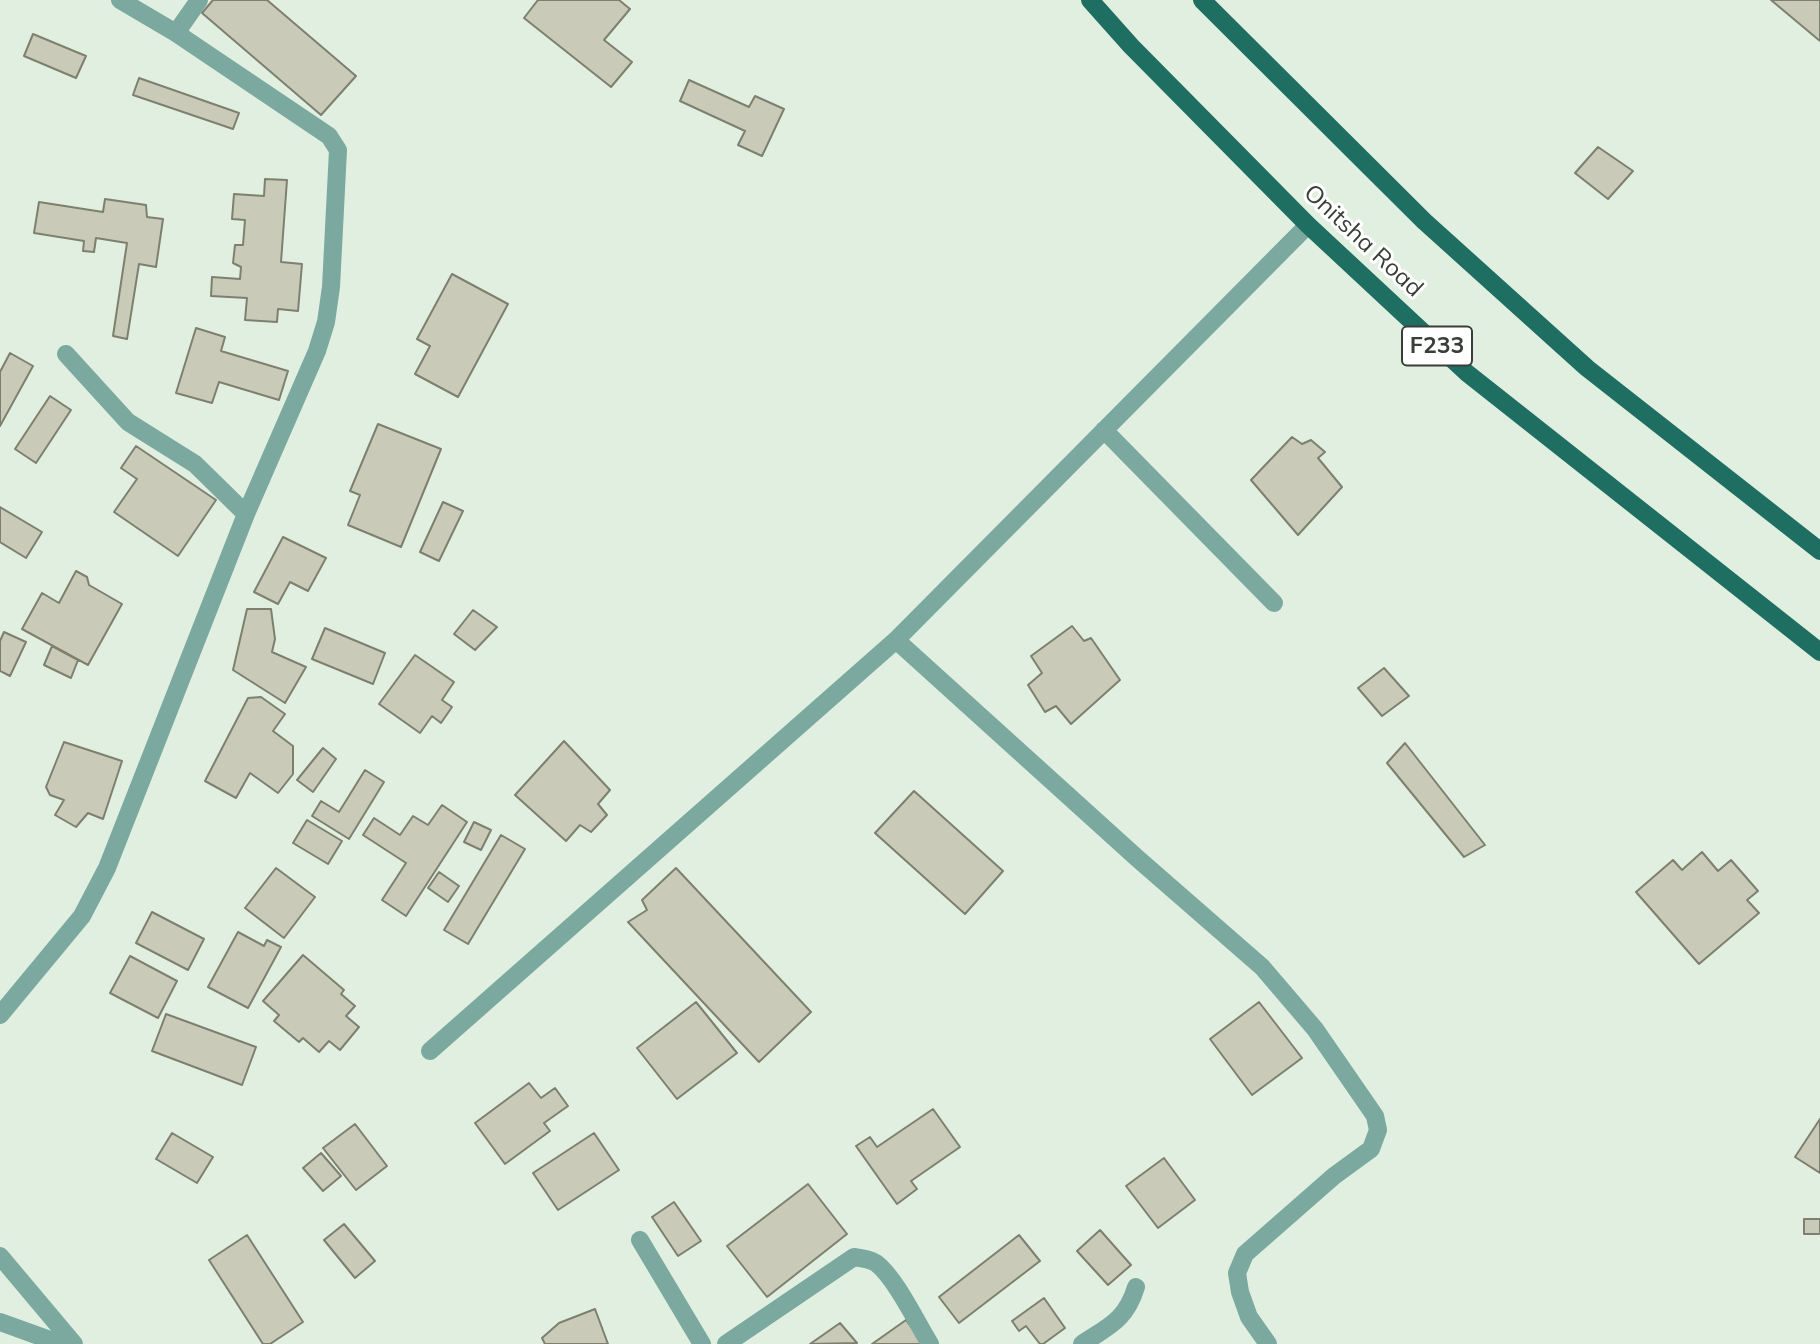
<!DOCTYPE html>
<html>
<head>
<meta charset="utf-8">
<style>
	body { margin:0 }
	canvas { display:block; background:#e0efe0 }
</style>
</head>
<body>
<canvas width="1820" height="1344"></canvas>
<script>
const ctx = document.querySelector('canvas').getContext('2d');
ctx.lineJoin = 'round';
function fill(path, color) {
  ctx.fillStyle = color;
  ctx.fill(path, 'evenodd');
}
function trace(path, color, width, dash) {
  ctx.strokeStyle = color;
  ctx.lineWidth = width;
  ctx.lineCap = dash ? 'butt' : 'round';
  ctx.setLineDash(dash || []);
  ctx.stroke(path);
}
function label(font, color, halo, rows, align = 'center') {
  ctx.font = font + ' Mulish,sans-serif';
  ctx.lineWidth = 6;
  ctx.setLineDash([]);
  ctx.textBaseline = 'middle';
  ctx.strokeStyle = halo;
  ctx.fillStyle = color;
  for (const [text, x, y, turn = 0] of rows) {
    ctx.save();
    ctx.translate(x, y);
    ctx.rotate((+turn || 0) * Math.PI / 180);
    ctx.textAlign = isNaN(turn) ? turn : align;
    if (halo) ctx.strokeText(text, 0, 0);
    ctx.fillText(text, 0, 0);
    ctx.restore();
  }
}
const building = new Path2D(`
	M213,0H267L356,76L321,115L202,13Z
	M538,0H619L630,9L604,40L632,62L611,87L524,18Z
	M1771,0H1820V41Z
	M33,34L86,56L76,78L24,56Z
	M139,78L239,113L233,129L133,95Z
	M689,80L749,107L755,96L784,109L762,156L738,145L745,131L680,101Z
	M1598,147L1633,171L1608,199L1575,173Z
	M265,179L287,180L281,262L302,264L298,311L278,309L277,322L245,320L247,298L211,296L212,277L240,279L241,267L233,263L235,245H243L245,220L232,219L234,194L264,196Z
	M105,199L146,205L147,217L163,219L156,267L139,264L127,339L113,336L127,243L96,238L94,252L83,251L84,241L34,233L39,202L103,212Z
	M452,274L508,304L458,397L415,374L430,346L417,339Z
	M196,328L225,337L221,351L288,371L279,400L219,382L212,403L176,393Z
	M10,353L33,366L0,426V372Z
	M50,396L71,410L36,463L15,449Z
	M378,424L441,449L401,547L348,525L360,495L350,491Z
	M1292,437L1302,444L1311,440L1325,452L1318,458L1342,487L1298,535L1251,480Z
	M136,446L216,500L178,556L114,512L137,479L121,468Z
	M443,502L463,511L439,561L420,552Z
	M0,507L42,532L26,558L0,542Z
	M283,537L326,558L308,591L290,582L278,604L254,592Z
	M76,571L87,577L89,585L122,604L88,665L22,629L42,593L59,603Z
	M247,609H271L275,639L272,652L306,667L285,703L233,670Z
	M473,610L497,627L475,650L454,634Z
	M1072,626L1084,641L1091,638L1120,680L1071,724L1056,706L1045,712L1028,685L1042,673L1031,656Z
	M325,628L385,653L373,684L312,659Z
	M4,632L26,642L10,676L0,671V641Z
	M52,646L78,660L71,678L44,665Z
	M415,655L454,682L442,700L452,707L441,723L432,716L420,733L379,704Z
	M1384,668L1409,696L1382,716L1358,688Z
	M261,697L285,714L273,731L293,746V774L278,793L250,773L236,798L205,781L248,698Z
	M564,741L610,790L598,804L607,815L591,832L580,825L566,841L515,795Z
	M64,742L122,761L103,819L88,813L76,827L55,815L64,800L50,795L46,787Z
	M1405,743L1485,845L1464,857L1387,763Z
	M323,748L336,759L313,792L297,780Z
	M365,770L384,782L349,839L312,816L321,801L339,812Z
	M914,791L1003,871L965,914L875,833Z
	M442,805L467,822L406,916L382,900L406,863L363,835L374,818L400,835L413,816L428,825Z
	M307,820L342,841L328,864L293,843Z
	M474,822L491,830L481,850L464,842Z
	M501,835L525,849L468,944L444,930Z
	M1702,852L1718,871L1731,860L1758,891L1747,900L1759,913L1699,964L1636,892L1673,860L1682,870Z
	M276,868L315,897L284,938L245,908Z
	M676,868L811,1012L759,1062L628,922L647,910L642,900Z
	M439,872L459,886L448,902L428,888Z
	M152,912L204,939L188,970L136,943Z
	M238,932L264,946L267,940L281,947L248,1008L208,987Z
	M303,955L344,990L341,994L355,1006L346,1016L359,1027L340,1050L329,1041L319,1052L303,1038L299,1042L274,1021L279,1015L263,1001Z
	M130,956L177,981L158,1018L110,993Z
	M696,1002L737,1053L677,1099L637,1048Z
	M1259,1002L1302,1058L1252,1095L1210,1039Z
	M166,1014L256,1047L242,1085L152,1051Z
	M529,1083L541,1098L555,1088L568,1106L544,1123L550,1131L505,1164L475,1123Z
	M933,1109L960,1147L911,1181L917,1189L897,1204L856,1146L870,1137L877,1147Z
	M1820,1119V1173L1795,1157Z
	M355,1124L387,1166L356,1190L323,1148Z
	M172,1133L213,1157L197,1183L156,1159Z
	M594,1133L619,1170L558,1210L533,1173Z
	M321,1153L341,1176L323,1191L303,1168Z
	M1164,1158L1195,1200L1158,1228L1126,1186Z
	M808,1184L847,1234L767,1297L727,1246Z
	M674,1202L701,1241L678,1256L652,1217Z
	M1804,1219H1820V1234H1804Z
	M344,1224L375,1261L355,1278L324,1240Z
	M1100,1230L1131,1265L1108,1285L1077,1251Z
	M247,1235L303,1322L270,1344H263L209,1260Z
	M1019,1235L1040,1261L959,1323L939,1297Z
	M1044,1298L1065,1328L1043,1344H1040L1026,1326L1019,1331L1012,1321Z
	M595,1309L608,1344H545L542,1338L559,1323Z
	M906,1320L924,1344H872Z
	M840,1323L857,1343L810,1344Z`);
fill(building, '#c9cbb8');
trace(building, '#7e806f', 2);
trace(new Path2D(`
	M120,0L176,33
	M66,354L128,422L195,464L246,514
	M1104,430L1274,603
	M896,640L1137,858L1262,967L1315,1029L1375,1116L1378,1130L1371,1149L1334,1176L1245,1254L1237,1273L1240,1292L1249,1317L1268,1344
	M0,1015L82,916L107,868L246,514L317,351L326,322L331,287L338,150L329,136L176,33L199,0
	M430,1051L896,640L1308,225
	M640,1240L702,1344
	M0,1256L74,1344
	M0,1322L61,1344
	M726,1344L854,1257C862,1258 869,1259 876,1263C895,1277 917,1323 930,1344
	M1082,1344C1109,1326 1126,1320 1136,1287`), '#7ba99f', 18);
trace(new Path2D(`
	M1090,0L1131,46L1308,225L1467,373L1820,652
	M1202,0L1424,221L1587,368L1820,551`), '#1e6e61', 18);
for (const [x, y, w] of [
	[1437,346,70]
]) {
  const box = new Path2D();
  box.roundRect(x - w / 2, y - 19.5, w, 39, 5);
  ctx.fillStyle = '#fff';
  ctx.fill(box);
  trace(box, '#383e38', 2);
}
label('bold 23px', '#383e38', null, [
	["F233",1437,346]
]);
label('24px', '#383e38', '#fff', [
	["Onitsha Road",1363,241,43]
]);
</script>
</body>
</html>
